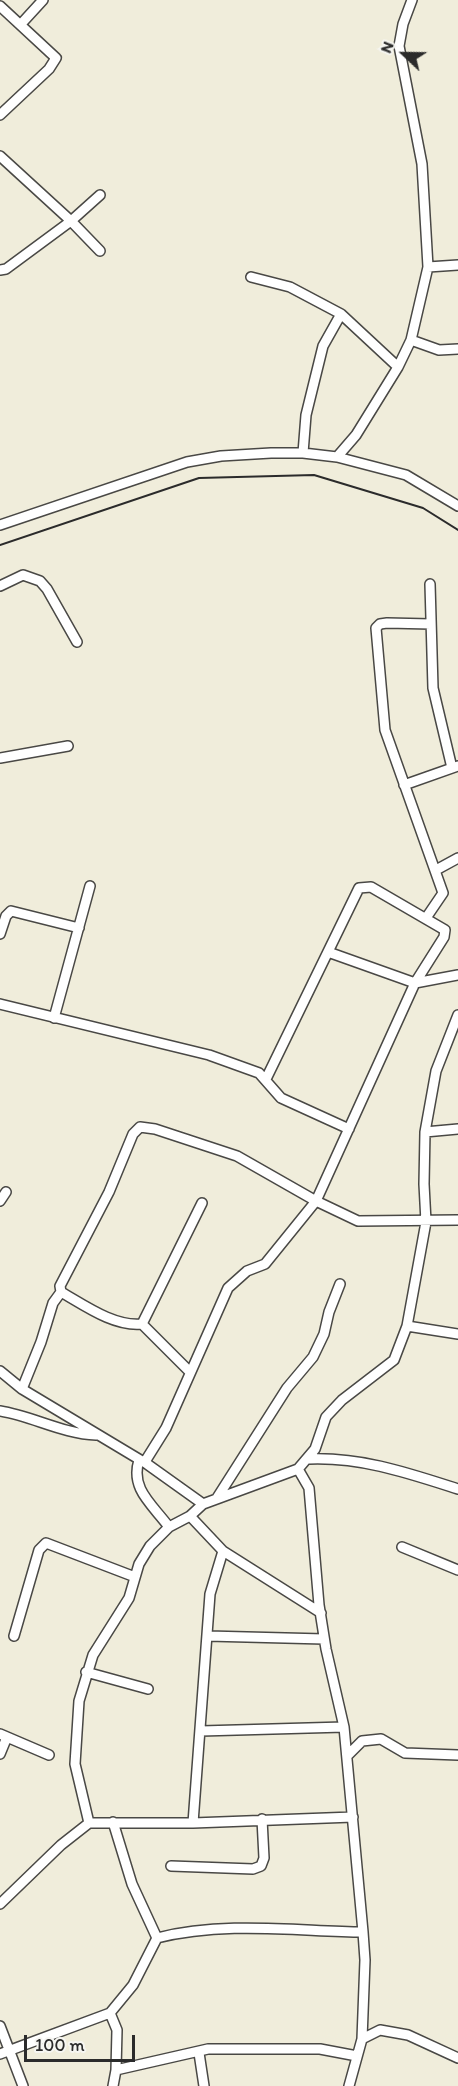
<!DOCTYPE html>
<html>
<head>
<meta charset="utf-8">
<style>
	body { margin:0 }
	#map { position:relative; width:458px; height:2086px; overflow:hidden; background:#f0eddb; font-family:Itim,sans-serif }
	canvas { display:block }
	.north { position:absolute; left:374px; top:24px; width:60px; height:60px; -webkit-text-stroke:4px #f6f6f2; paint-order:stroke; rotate:292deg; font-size:16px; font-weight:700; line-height:24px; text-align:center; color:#2b2b2b }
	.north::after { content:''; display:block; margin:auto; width:21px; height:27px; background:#2b2b2b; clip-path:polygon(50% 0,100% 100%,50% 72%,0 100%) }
	.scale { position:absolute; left:24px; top:2035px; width:111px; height:27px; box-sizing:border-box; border:3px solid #2b2b2b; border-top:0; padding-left:8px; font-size:18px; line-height:21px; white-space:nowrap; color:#2b2b2b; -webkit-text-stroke:4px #f6f6f2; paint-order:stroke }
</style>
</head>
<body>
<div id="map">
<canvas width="458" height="2086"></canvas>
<div class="north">N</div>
<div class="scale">100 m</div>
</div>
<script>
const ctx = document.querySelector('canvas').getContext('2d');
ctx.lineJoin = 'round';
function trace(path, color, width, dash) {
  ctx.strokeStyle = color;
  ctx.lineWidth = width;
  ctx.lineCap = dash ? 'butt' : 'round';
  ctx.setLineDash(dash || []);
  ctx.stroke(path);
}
const minor = new Path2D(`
	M0,6L56,58L49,69L0,115
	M21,24L43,0
	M0,156L71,221L100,251
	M428,267L458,265
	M0,270L6,269L71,221L100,195
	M251,277L290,287L341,314L398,367
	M411,340L439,350L458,349
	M303,453L306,415L323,346L341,314
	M337,457L356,435L398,367L411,340L428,267L422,164L399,46L403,24L412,0
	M0,525L187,462L221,456L271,453H303L337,457L406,475L458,506
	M430,584L433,688L452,768
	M0,586L23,575L40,581L47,589L77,642
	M0,758L68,746
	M404,785L458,766
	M436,870L458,858
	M426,918L443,893L385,730L376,628L380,624L387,623L431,624
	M0,934L6,916L11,911L79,928
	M328,952L415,983L458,975
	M0,1004L209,1055L259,1073L281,1098L349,1129
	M54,1018L90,886
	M425,1132L458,1129
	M0,1201L6,1192
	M61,1292C84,1305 114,1327 142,1324L189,1371
	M142,1324L202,1203
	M407,1326L426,1222L424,1184L425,1132L436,1071L458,1015
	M0,1371L22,1389L147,1464
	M22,1389L41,1342L53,1303L61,1292L60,1286L109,1192L133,1134L140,1127L155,1129L237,1156L316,1201L358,1221L458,1220
	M0,1411C32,1416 63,1434 96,1435
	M309,1459C362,1457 408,1473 458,1489
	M139,1460C130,1489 152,1504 169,1527
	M298,1469L309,1488L319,1605L326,1649L344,1727L363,1932L365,1960L362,2039L349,2086
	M217,1498L287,1388L313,1357L324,1334L329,1312L340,1284
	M203,1504L147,1464L146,1460L166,1428L228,1288L247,1271L265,1264L316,1201L415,983L444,937L445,930L371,887L359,888L266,1079
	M190,1516L223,1551L321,1613
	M402,1547L458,1570
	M14,1636L39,1550L46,1543L135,1577
	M208,1636L324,1639
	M86,1672L148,1689
	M201,1731L344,1727
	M0,1734L49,1755
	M0,1754L7,1737
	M347,1756L362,1741L381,1739L405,1753L458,1755
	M113,1822L132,1884L157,1938
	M89,1823L75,1764L79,1701L93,1655L129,1598L139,1564L150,1546L169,1527L190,1516L203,1504L298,1469L315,1449L326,1417L342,1400L394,1360L407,1326L458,1334
	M193,1823L210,1594L223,1551
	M171,1866L253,1869L261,1866L264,1858L262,1819
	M0,1904L61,1845L89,1823H193L353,1817
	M110,2013L117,2030L116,2070L208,2049H320L357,2056
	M0,2026L23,2086
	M362,2039L380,2030L408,2035L458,2058
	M199,2053L204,2086
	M0,2054L110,2013L133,1985L157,1938C225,1921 295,1931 363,1932
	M113,2086L116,2070`);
trace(minor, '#494845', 12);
trace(minor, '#fff', 9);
trace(new Path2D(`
	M0,545L199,478L314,475L423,508L458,530`), '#2b2b2b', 2);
</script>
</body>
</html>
